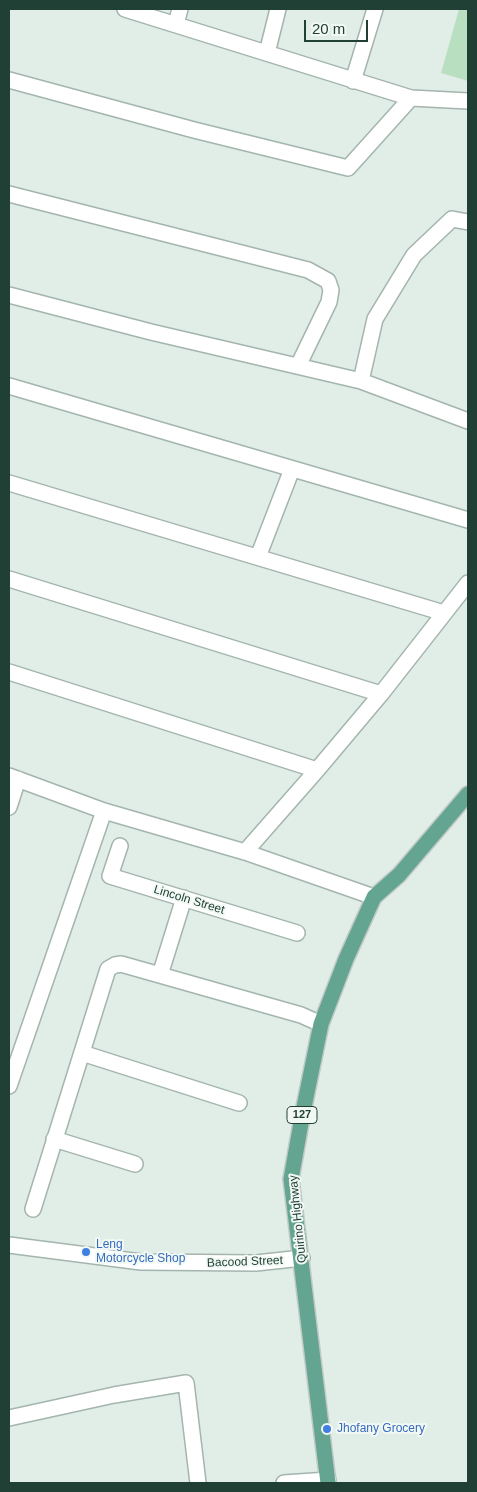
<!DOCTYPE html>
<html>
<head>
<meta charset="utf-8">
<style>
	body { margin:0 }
	#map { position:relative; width:477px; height:1492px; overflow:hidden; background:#e1ede7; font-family:Arial,sans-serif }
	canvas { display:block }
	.frame { position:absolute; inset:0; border:10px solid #203f35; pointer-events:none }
	.scale { position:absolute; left:304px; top:20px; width:64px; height:22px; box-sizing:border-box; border:2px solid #203f35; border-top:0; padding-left:6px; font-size:15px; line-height:18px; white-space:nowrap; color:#203f35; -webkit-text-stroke:4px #f2f9f5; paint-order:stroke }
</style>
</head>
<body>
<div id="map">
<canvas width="477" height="1492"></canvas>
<div class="frame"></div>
<div class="scale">20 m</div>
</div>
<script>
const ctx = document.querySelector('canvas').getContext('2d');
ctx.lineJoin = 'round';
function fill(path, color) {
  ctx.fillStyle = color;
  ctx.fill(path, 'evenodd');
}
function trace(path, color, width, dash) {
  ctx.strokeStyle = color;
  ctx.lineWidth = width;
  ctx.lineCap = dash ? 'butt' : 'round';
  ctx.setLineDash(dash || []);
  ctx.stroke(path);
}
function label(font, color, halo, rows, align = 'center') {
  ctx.font = font + ' Arial,sans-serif';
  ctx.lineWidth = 4;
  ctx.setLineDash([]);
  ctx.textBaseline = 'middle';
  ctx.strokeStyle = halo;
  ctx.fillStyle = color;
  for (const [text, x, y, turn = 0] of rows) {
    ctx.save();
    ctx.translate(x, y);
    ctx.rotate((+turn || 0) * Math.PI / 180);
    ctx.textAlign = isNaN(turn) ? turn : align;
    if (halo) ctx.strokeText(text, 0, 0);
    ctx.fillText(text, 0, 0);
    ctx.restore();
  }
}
fill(new Path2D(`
	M459,9H468V81L441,73Z`), '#b9dfc1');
const minor = new Path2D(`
	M125,9L411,98L468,101
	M176,24L180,9
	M267,53L278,9
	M9,80L194,130L348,168L411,98
	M353,81L375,9
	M9,194L308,270L328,281L331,290L329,302L298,366
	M9,295L151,332L361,381L468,421
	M361,381L375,319L414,255L452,219L468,222
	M9,386L468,520
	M9,483L444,613
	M258,557L292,469
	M9,579L381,694
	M9,672L317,770
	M9,776L104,811L245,852L374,897
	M9,807L18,779
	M120,846L110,876L297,933
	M245,852L317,770L381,694L468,583
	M160,975L184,898
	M82,1053L239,1103
	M9,1086L104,811
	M54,1139L135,1164
	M33,1209L108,969L115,965L121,964L301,1015L321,1024
	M9,1245L141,1262L256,1263L302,1258
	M9,1418L114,1395L186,1383L198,1483
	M284,1483L328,1480`);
const major = new Path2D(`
	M328,1483L291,1179L303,1112L321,1024L346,959L374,897L399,875L468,794`);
trace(minor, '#a3b5ae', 18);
trace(major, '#c1c9c6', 18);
trace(minor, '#fff', 15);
trace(major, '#63a590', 15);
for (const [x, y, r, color] of [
	[86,1252,5,"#3f7fe0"],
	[327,1429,5,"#3f7fe0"]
]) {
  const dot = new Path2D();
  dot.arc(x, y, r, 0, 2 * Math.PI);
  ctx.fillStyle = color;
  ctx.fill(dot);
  trace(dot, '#f2f9f5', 2);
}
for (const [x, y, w] of [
	[302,1115,30]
]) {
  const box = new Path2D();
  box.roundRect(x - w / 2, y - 8.5, w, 17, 4);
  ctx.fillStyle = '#f2f9f5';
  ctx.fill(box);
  trace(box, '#203f35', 1);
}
label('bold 11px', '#203f35', null, [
	["127",302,1115]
]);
label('12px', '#203f35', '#f2f9f5', [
	["Lincoln Street",189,900,17],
	["Quirino Highway",298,1219,-96],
	["Bacood Street",245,1262,-2]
]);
label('12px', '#366cbe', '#f2f9f5', [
	["Leng",96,1245],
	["Motorcycle Shop",96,1259],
	["Jhofany Grocery",337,1429]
], 'left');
</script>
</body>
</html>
